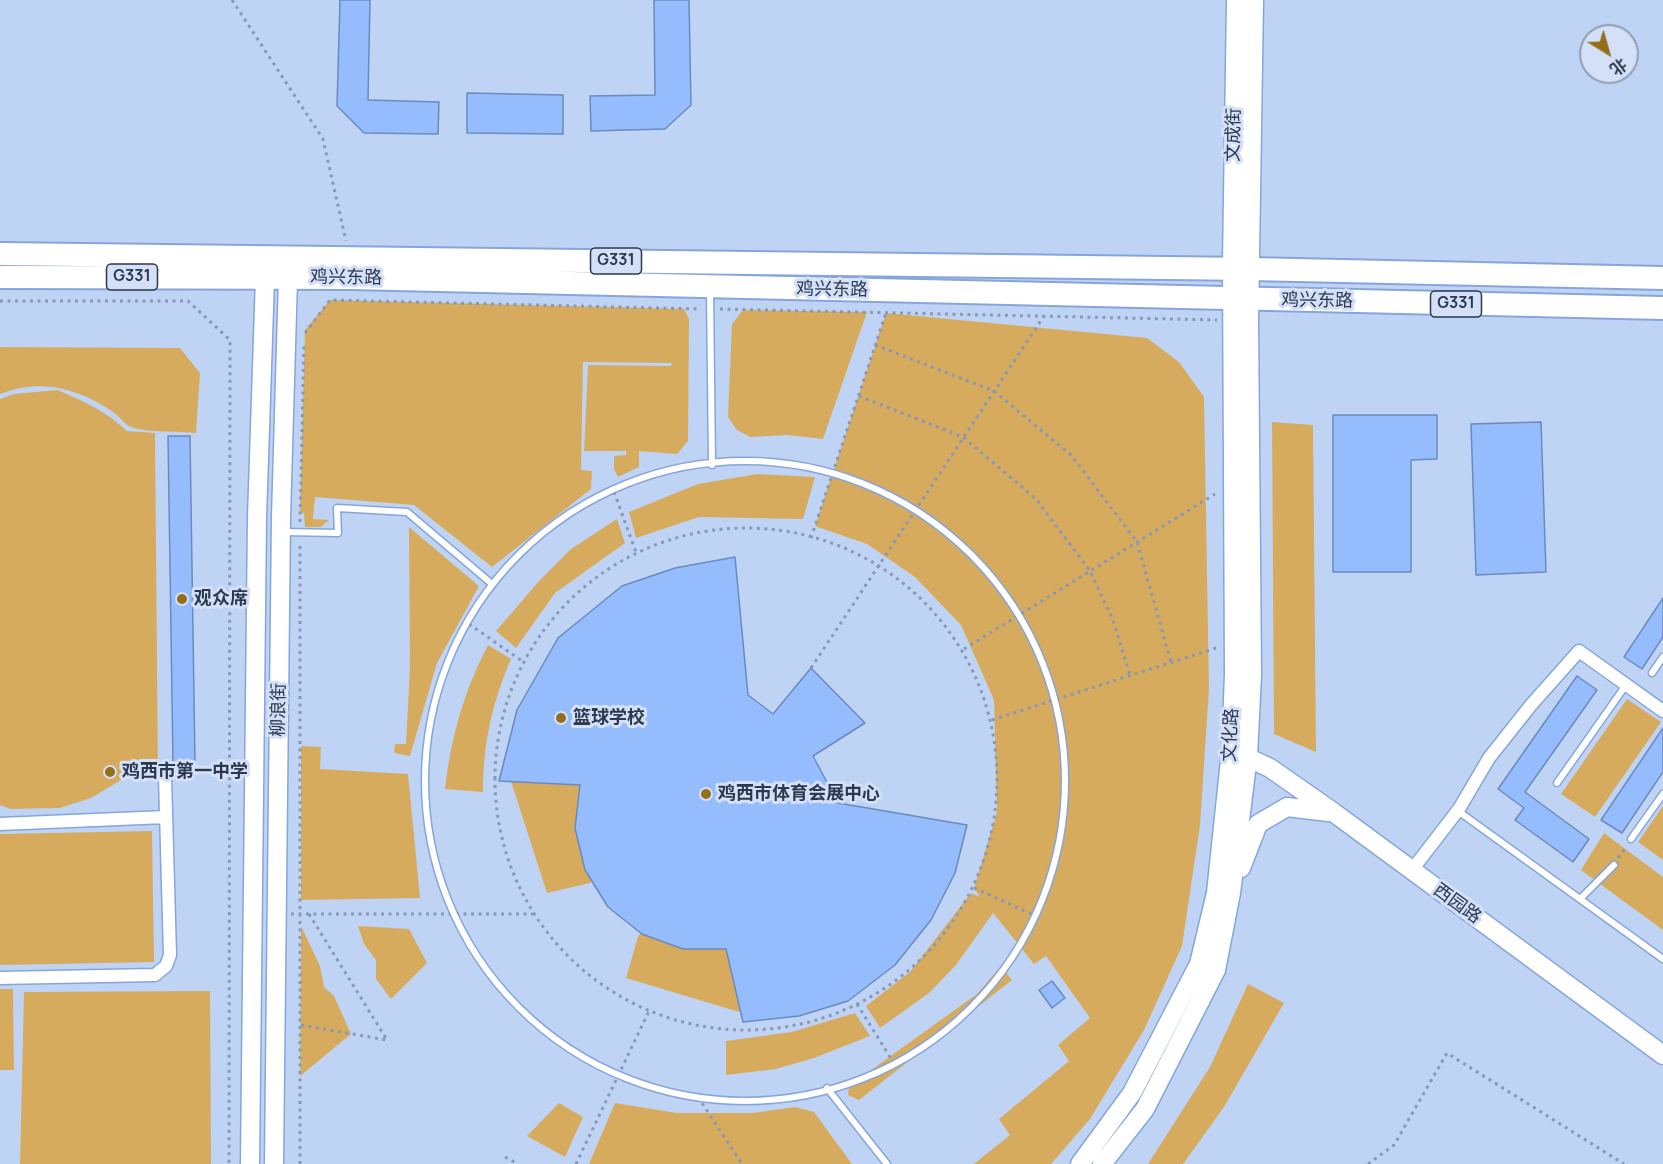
<!DOCTYPE html>
<html>
<head>
<meta charset="utf-8">
<style>
	body { margin:0 }
	#map { position:relative; width:1663px; height:1164px; overflow:hidden; background:#bfd4f5; font-family:Manrope,"Noto Sans SC",sans-serif }
	canvas { display:block }
	.north { position:absolute; left:1579px; top:24px; width:60px; height:60px; box-sizing:border-box; background:#d3e0f7; border:2px solid #909db3; border-radius:50%; rotate:143deg; font-size:16px; font-weight:700; line-height:24px; text-align:center; color:#2b384e }
	.north::after { content:''; display:block; margin:auto; width:21px; height:27px; background:#966d18; clip-path:polygon(50% 0,100% 100%,50% 72%,0 100%) }
</style>
</head>
<body>
<div id="map">
<canvas width="1663" height="1164"></canvas>
<div class="north">北</div>
</div>
<script>
const ctx = document.querySelector('canvas').getContext('2d');
ctx.lineJoin = 'round';
function fill(path, color) {
  ctx.fillStyle = color;
  ctx.fill(path, 'evenodd');
}
function trace(path, color, width, dash) {
  ctx.strokeStyle = color;
  ctx.lineWidth = width;
  ctx.lineCap = dash ? 'butt' : 'round';
  ctx.setLineDash(dash || []);
  ctx.stroke(path);
}
function label(font, color, halo, rows, align = 'center') {
  ctx.font = font + ' Manrope,"Noto Sans SC",sans-serif';
  ctx.lineWidth = 6;
  ctx.setLineDash([]);
  ctx.textBaseline = 'middle';
  ctx.strokeStyle = halo;
  ctx.fillStyle = color;
  for (const [text, x, y, turn = 0] of rows) {
    ctx.save();
    ctx.translate(x, y);
    ctx.rotate((+turn || 0) * Math.PI / 180);
    ctx.textAlign = isNaN(turn) ? turn : align;
    if (halo) ctx.strokeText(text, 0, 0);
    ctx.fillText(text, 0, 0);
    ctx.restore();
  }
}
fill(new Path2D(`
	M330,300L684,309L689,319L688,441L677,454L639,451V467L618,477L614,469V456L626,455V451H584L588,365L671,366L672,363L583,362L581,470L592,471L591,489L492,567L414,505L315,497L313,519L329,520L321,527H305L304,513L300,512L305,330Z
	M743,310L867,312L823,439L788,435L750,437L737,430L728,417L732,324Z
	M886,313L1147,338L1179,362L1204,397L1209,689L1200,825L1182,946L1144,1030L1090,1119L1051,1164H974L1010,1135L999,1119L1069,1061L1058,1045L1090,1018L1046,956L1034,964L993,913L956,965L929,993L880,1028L866,1006L910,972L971,893L980,897L974,888L997,812L994,700L961,625L915,577L867,544L815,526Z
	M0,347L180,348L200,373L196,433C178,431 147,433 131,427C125,425 119,416 113,412C78,388 41,378 0,394Z
	M57,390C84,401 106,411 127,431L155,433L158,775L126,777L91,798L60,808L11,809L0,805V399L14,394Z
	M1272,422L1313,425L1316,752L1274,734Z
	M757,474L815,477L803,519L699,517L636,538L629,512L698,484Z
	M617,519L625,543L555,593L516,648L496,631L540,580L571,549Z
	M409,527L479,586L437,663L410,756L394,753L395,744H406L410,667Z
	M488,645L511,659C492,703 483,744 483,792L445,789C451,737 464,691 488,645Z
	M1627,699L1661,722L1595,817L1561,794Z
	M301,746L321,747L320,769L408,774L420,898L301,900Z
	M508,772L591,781L617,863L590,883L547,893Z
	M1663,806V860L1638,842Z
	M152,831L154,962L0,965V834Z
	M1604,833L1663,877V930L1581,870Z
	M658,905L741,932L746,1014L626,978L638,937Z
	M301,926L320,966L324,987L334,996L351,1034L300,1076Z
	M358,926L409,929L427,963L391,999L376,979V960L364,944Z
	M1001,966L1012,980L859,1100L848,1095L849,1086L977,994Z
	M1248,984L1284,1003L1224,1107L1183,1164H1148L1210,1067Z
	M0,989H13L14,1070H0Z
	M210,991L211,1164H20L24,992Z
	M855,1013L870,1036L814,1058L776,1069L726,1075V1041L792,1032Z
	M559,1103L583,1117L565,1157L527,1136Z
	M615,1103L677,1113H753L795,1107L814,1112L852,1164H589Z`), '#d7ab5d');
const building = new Path2D(`
	M340,0H370L368,100L439,102L438,134L364,133L337,106Z
	M654,0H689L691,105L665,129L591,131L590,96L655,95Z
	M467,93L563,95V134L467,133Z
	M1333,415H1437V459L1411,460V572H1333Z
	M1541,422L1546,572L1476,575L1471,424Z
	M168,436H190L195,763H173Z
	M735,557L748,695L773,714L811,668L865,723L813,756L838,803L967,825L955,873L931,920L895,965L848,1001L799,1016L743,1022L726,949H683L642,934L608,907L585,870L575,828L580,785L499,781L517,710L558,638L622,586L675,568Z
	M1663,598V637L1642,669L1624,657Z
	M1577,676L1597,690L1525,792L1589,839L1573,862L1515,820L1524,808L1498,789Z
	M1663,728V772L1622,833L1601,820Z
	M1052,981L1065,998L1052,1008L1039,990Z`);
fill(building, '#95bcfc');
trace(building, '#6b8abd', 1.5);
const lane = new Path2D(`
	M710,291L712,465
	M425 781a320 320 0 1 1 640 0a320 320 0 1 1-640 0Z
	M284,532L338,533L337,508L407,512L492,584
	M1652,673L1663,657
	M1557,783L1626,685
	M1458,811L1663,959
	M1631,839L1663,794
	M1580,899L1614,865
	M827,1088L887,1164`);
const street = new Path2D(`
	M0,824L166,817
	M1412,870L1459,809L1489,758L1531,705L1579,651L1663,711
	M0,978L155,975L166,966L170,955L165,777`);
const secondary = new Path2D(`
	M1240,754L1270,768L1333,812L1663,1055
	M1241,868L1258,824L1287,807L1328,812
	M250,1164L257,517L265,278L271,268
	M274,1164L281,517L288,278L282,265
	M1080,1164L1132,1093L1199,964L1216,893L1231,751L1234,674L1232,264L1236,0
	M1102,1164L1145,1109L1216,970L1231,893L1248,756L1252,675L1249,320L1254,0`);
const highway = new Path2D(`
	M0,254L1250,269L1663,278
	M0,277L351,278L1663,308`);
trace(lane, '#86a5da', 9);
trace(street, '#86a5da', 15);
trace(secondary, '#86a5da', 21);
trace(highway, '#86a5da', 26);
trace(new Path2D(`
	M232,0L323,139L346,241
	M0,301H188L230,340L229,1164
	M720,309L1217,320
	M305,333L330,300L701,309
	M875,345L994,391L1072,456L1137,542L1171,662
	M859,396L963,437L1036,499L1090,571L1113,620L1130,675
	M614,492L637,555
	M300,522L304,345
	M495 779a251 251 0 1 1 502 0a251 251 0 1 1-502 0Z
	M811,538L886,313
	M469,624L525,663
	M964,649L1215,494
	M811,668L1044,316
	M992,720L1216,648
	M1618,858L1627,846
	M974,888L1036,916
	M291,914H533
	M309,914L387,1040
	M857,1004L895,1065
	M301,1025L387,1040
	M698,1097L742,1164
	M505,1157L518,1164
	M300,1164V543
	M576,1164L649,1011
	M1368,1164L1394,1145L1447,1053L1624,1164`), '#8799b6', 3, [3, 4.5]);
trace(lane, '#fff', 6);
trace(street, '#fff', 12);
trace(secondary, '#fff', 18);
trace(highway, '#fff', 22);
for (const [x, y, r, color] of [
	[182,599,6,"#966d18"],
	[561,718,6,"#966d18"],
	[110,772,6,"#966d18"],
	[706,794,6,"#966d18"]
]) {
  const dot = new Path2D();
  dot.arc(x, y, r, 0, 2 * Math.PI);
  ctx.fillStyle = color;
  ctx.fill(dot);
  trace(dot, '#d3e0f7', 2);
}
for (const [x, y, w] of [
	[616,261,51],
	[132,277,51],
	[1456,304,51]
]) {
  const box = new Path2D();
  box.roundRect(x - w / 2, y - 13, w, 26, 4.5);
  ctx.fillStyle = '#d3e0f7';
  ctx.fill(box);
  trace(box, '#2b384e', 1.5);
}
label('bold 16px', '#2b384e', null, [
	["G331",616,261],
	["G331",132,277],
	["G331",1456,304]
]);
label('18px', '#2b384e', '#d3e0f7', [
	["文成街",1234,135,-89],
	["鸡兴东路",346,278,1],
	["鸡兴东路",832,290,1],
	["鸡兴东路",1317,301,1],
	["柳浪街",279,710,-89],
	["文化路",1231,735,-87],
	["西园路",1457,904,36]
]);
label('bold 18px', '#2b384e', '#d3e0f7', [
	["观众席",194,599],
	["篮球学校",573,718],
	["鸡西市第一中学",122,772],
	["鸡西市体育会展中心",718,794]
], 'left');
</script>
</body>
</html>
